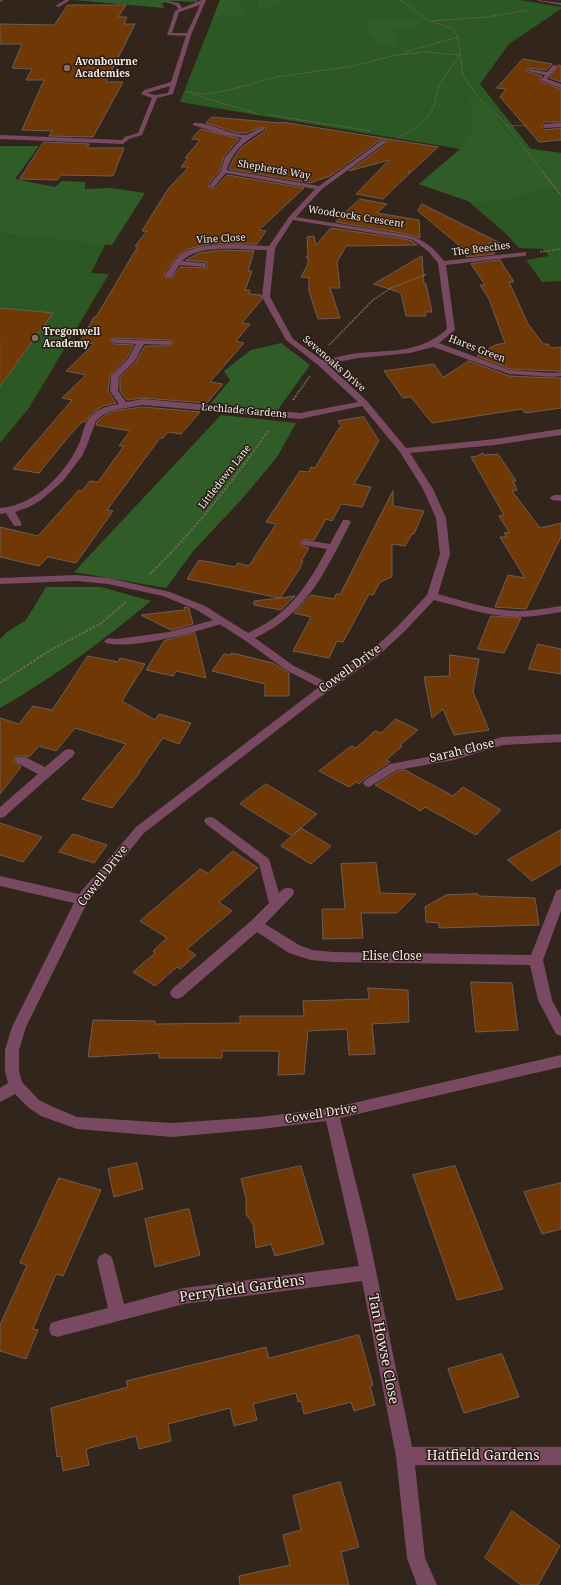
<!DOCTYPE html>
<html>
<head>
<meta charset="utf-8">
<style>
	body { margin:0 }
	canvas { display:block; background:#32251c }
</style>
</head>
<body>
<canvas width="561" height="1585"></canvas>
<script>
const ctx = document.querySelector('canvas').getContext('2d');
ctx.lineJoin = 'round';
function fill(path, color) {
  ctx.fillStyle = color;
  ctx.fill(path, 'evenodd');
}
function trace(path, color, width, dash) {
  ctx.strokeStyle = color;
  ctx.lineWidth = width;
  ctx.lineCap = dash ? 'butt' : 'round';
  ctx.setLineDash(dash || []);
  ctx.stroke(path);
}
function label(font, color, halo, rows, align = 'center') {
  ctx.font = font + ' "Noto Serif",serif';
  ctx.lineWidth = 3;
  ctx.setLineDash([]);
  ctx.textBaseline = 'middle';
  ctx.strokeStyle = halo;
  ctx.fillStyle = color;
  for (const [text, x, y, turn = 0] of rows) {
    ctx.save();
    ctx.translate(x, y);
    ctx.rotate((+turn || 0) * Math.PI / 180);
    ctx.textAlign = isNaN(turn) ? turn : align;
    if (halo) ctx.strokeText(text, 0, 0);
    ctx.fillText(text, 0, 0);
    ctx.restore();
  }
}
fill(new Path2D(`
	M220,0H520L561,7V9L509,44L480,84L531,149L561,153V281L542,282L526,260L549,256L543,249L519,248L505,233L468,201L419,184L460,149L180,102Z
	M0,233L106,243L91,273L109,274L29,408L0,443Z`), '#2c5823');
fill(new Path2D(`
	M74,0H197V2L172,1L162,3L164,8Z
	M220,0H236L245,9L246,13L237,17H214Z
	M257,0H281V3C274,10 268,9 259,8Z
	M373,18H412L421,22L418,28L398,26L391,29L399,47C386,47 378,43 368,34L367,22Z
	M468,95L481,101L519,145L531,149L561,153V190L543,188L501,201L479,202L468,201L419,184L461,149L466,138L474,128L471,120L473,107Z
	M0,146H39L15,179L55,187L62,181L85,182V189L111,188L145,193L112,245L0,233Z
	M281,343L310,365L277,411L211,403L230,380L224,371L251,350Z
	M221,415L296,423L277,457L242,499L194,550L166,588L74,572Z
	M46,587H101L151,601C104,640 53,678 0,708V639L7,632L26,620Z`), '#305d27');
const building = new Path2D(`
	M68,5H126L118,17H127L124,24H135L106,82H123L93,137L49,136L52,131L22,130L44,80H26L32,69L12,68L22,44H0V24L54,25Z
	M523,59L552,64L546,70L530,68L526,71L527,72L542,76L540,80L541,82L561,89V122H545L541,126L545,130L561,128V140L539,142L500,97L506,89L497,88Z
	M559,65L561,66V82L550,78Z
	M212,117L280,123L282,122L438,147L410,173L409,171V174L383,199L356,194L389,160L349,171L386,144V140H380L330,176L310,183L229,169L234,158L242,147L265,131L266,128L261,127L246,133H238L206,123Z
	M201,129L239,139L224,156L220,170L208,185L209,188H215L227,175L304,188L259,230L266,231L257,244H210L188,249L177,256L164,274L166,278H172L180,267L207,268L208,263L206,262L186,260L199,253L222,250L254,251L248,271H252L245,290H250L249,294L261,295L262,299L242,323L250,324L236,341L244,343L210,382L223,384L207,403L143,398L127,400L120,391V378L135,363L145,346H169L174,342L169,340L112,338L110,341L114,344L134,345L127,358L110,376L108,391L116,403L103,406L93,412L85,422H82L69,436L39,473L13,469L72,400L62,398L86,375L66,371L94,344L80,342L94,317H96L138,246H135L147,231H142L168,189L189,167H181L188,158H185L200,140L192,139Z
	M44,142L89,144L87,148H124L113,176L61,175L57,180L20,179Z
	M360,199L387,204L377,213L419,220L420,238L407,234L336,222Z
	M422,204L500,243H488L495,254L467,257L461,247L418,211Z
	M331,228L404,239L412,241L417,245L346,246L337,262L340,288H330L340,318L318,319L309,291V278L301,277L308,264V258L306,257L308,256L307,237L314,236L316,245Z
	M422,256L424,284H426L432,312H425L426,316H406L401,293L374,284Z
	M500,260L514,282H509L528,324L543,344H548L551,348L561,347V371H553L510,369L477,356L495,345L505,343L489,299L480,285H485L471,264Z
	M0,308L53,313L0,386Z
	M469,361L509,376L553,378H561V408L525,413L522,409L432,423L411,397L403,398L384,371L434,364L443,377Z
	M143,407L200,412L181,434L168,432L163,438H160L107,510L113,511L76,563L48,557L39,566L0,557V527L38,536L79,490L82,491L90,481L98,482L124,446H119L130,431L96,425L97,422L104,416L114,411Z
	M364,417L379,441L354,484L371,487L362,507L341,504L332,521L326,519L314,540L306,539L300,542L302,546L309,548L301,561H303L299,570L280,598L295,596L281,610L254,605V601L280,598L187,579L199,560L235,567L238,563L249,566L276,524L266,522L300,471L309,472L311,467L315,468L339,428L342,427L338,421Z
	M483,453L484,455L498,454L516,481H513L517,490L512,491L540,528L561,523V537L526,609L495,607L508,575L525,578L500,537H507L504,533L509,532L499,516L504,515L471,457L477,456Z
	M393,491V506L424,511L414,534H412L405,546L392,544V577L380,582L373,595L369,594L343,642L337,641L329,658L293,651L311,617L294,613L311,595L334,599L336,594H340Z
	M185,607L189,608L193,624L171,630L141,615L184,610Z
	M491,616L521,618L504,653L478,649Z
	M195,633L206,678L176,671L173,676L146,670L164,641Z
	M538,644L561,649V674L529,669Z
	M232,653L273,663L289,673V696H265V684L212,671L224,654L231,655Z
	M450,655L479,659L473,692L489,730L454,735L443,709L432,718L424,677L449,676Z
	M88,656L118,662L120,658L145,664L122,701L155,720L159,714L191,723L179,744L163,738L139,772H140L112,808L82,799L126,744L75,728L56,751L39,746L29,757L25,756H16L14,761L21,767L0,794V718L19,724L33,706L52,710Z
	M396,719L418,730L400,745L402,746L386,760L390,762L364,779L359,784L356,782L349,787L319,771L351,746L356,748L375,731L381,733Z
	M405,770L453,796L463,787L501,810L476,835L425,807L421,811L375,785L398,771Z
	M266,784L288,797L317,814L292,836L240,804Z
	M0,823L42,837L23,862L0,855Z
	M301,828L331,846L311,864L281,846Z
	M561,830V864L532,881L508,860Z
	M73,834L107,845L94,863L59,852Z
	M233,851L258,868L219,902L232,911L187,949L196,955L180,969L177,967L155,986L133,972L155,953L153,951L167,938L140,921L200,869L208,873Z
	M376,863L380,893L416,894L397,913H361L363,938L323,939L322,909H345L341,864Z
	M478,894L479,896L535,898L539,925L439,928V923L426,922L425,907L446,895Z
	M471,982L512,983L518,1030L476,1032Z
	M368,988L408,990L409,1022L372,1024L375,1054L349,1055L347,1029L308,1031L304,1074L278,1075L279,1051H222V1058H159V1053L88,1057L93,1020L155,1021V1024L240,1023V1016H304L303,1001L369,999Z
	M137,1163L143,1189L114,1197L108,1169Z
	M301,1166L324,1244L275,1256L271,1244L256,1248L253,1224L246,1214V1198L241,1179Z
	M455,1166L503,1289L457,1300L413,1175Z
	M59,1178L101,1190L63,1276L56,1274L33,1329L38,1330L26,1359L0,1351V1325L27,1265L20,1263Z
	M561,1183V1229L542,1234L524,1192Z
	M189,1209L200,1255L155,1267L145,1219Z
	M359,1335L373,1385L370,1386L375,1405L354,1411L351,1402L304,1414L301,1401L298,1402L296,1393L253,1404L257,1420L234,1426L230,1408L168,1424L171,1441L139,1449L136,1436L86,1449L89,1465L63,1471L61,1456L57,1457L51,1408L128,1387L126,1381L266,1347L269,1358Z
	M502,1354L519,1397L464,1413L448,1369Z
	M340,1482L359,1547L341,1552L349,1585H240L239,1576L290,1565L283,1535L301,1530L293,1496Z
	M512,1511L560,1546L538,1585H521L485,1558Z`);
fill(building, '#703804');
trace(building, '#6c5d54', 1);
trace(new Path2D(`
	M401,0L429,21L452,28L458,37L463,76L478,97L503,121L543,172
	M432,21L487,17L529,10
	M405,52L458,37
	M186,92L208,94L233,89L276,77L354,66L396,55L425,52L460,55L439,85L434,106L428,117L413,130L397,138
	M192,94L258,114
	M269,115L371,131
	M507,126L530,125`), '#70645c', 1, [1.5, 1]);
trace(new Path2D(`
	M542,171L561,195
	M540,252L561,249
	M329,345L373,300L391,288L427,274
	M295,397L310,376`), '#70645c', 1.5, [2, 1]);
trace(new Path2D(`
	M293,400L296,396
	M150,574C195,530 233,481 269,430
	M0,683L49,651L100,624L126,602`), '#70645c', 2, [2.5, 1.5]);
fill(new Path2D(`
	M0,0H3L0,2Z
	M65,0H70L59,7L55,6Z
	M160,0L179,3L182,8L202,0H206L191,35L173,94L157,98L142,135L129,139L123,144L0,139V135L122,140L125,137L138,133L152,98L141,94L144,90L171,82L186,36L167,35L175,11L179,9L175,5ZM200,5L187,33H172L179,12ZM170,86L168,93L155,95L147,93Z
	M221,618L224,619L226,621L224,623C197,632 133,650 106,643L104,641L109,638L117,639L169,632Z`), '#784960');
fill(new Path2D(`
	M537,0L561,3V5L539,1Z
	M553,65L558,66L547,79L561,84V88L542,81L541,80L545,75L527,71L530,69L547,72Z
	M193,123C206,121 228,134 244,135C251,135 257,127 264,128V130C247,139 232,151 227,170L319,186L381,141H385V143L322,189L296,217L407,235C425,240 433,247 444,261L526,252V256H523L446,265L455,330L439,343L510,370L553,373L561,372V376L553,377L509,374L433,347L410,353L358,358L327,364L367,401L406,448L495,439L561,429V435L495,445L410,453L433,489L446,518L450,554L438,594C464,601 490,610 517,611C532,611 547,608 561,606V612C547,614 533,617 518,617C490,617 462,607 434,600L405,631L379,655L316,700L144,833L87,903L26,1027L19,1050V1071L22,1082L39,1100L51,1106L77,1117L172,1123L261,1117L332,1108L561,1055V1067L340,1118L368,1232L412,1447H561V1465H415L425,1558L437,1585H417L407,1558L396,1456L362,1281L184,1304L57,1337L51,1335L49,1329L51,1323L57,1321L108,1308L97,1261L99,1256L105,1253L111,1256L113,1261L124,1304L184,1288L359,1266L326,1121L261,1129L172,1137L77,1129L41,1116L29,1108L15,1094L0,1102V1088L8,1083L5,1071V1050L12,1027L74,903L0,886V876L79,894L136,827L319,687L286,670L243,639L197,610L163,596L108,584L76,581L0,584V578L76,575L108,578L170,592L205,606L248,633C288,615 307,587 327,549L303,545L301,543L303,541L306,540L330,544L343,520H349L351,522C325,571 308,613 255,638L294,666L326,682L371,651L397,627L427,595L440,554L436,518L423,489L400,452L362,406L300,419L143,405L114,410L103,415L96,421L87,445L82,456L63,481L41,500L29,507L15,512L22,524L20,526H14L6,513L0,514V508C35,505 63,476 78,446C83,436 83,424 91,416C98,408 109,406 119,404L110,391L111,376L128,359L136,344L115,343L111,341L112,339L169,341L173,343L169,345L144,344L134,362L119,377L118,391L126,402L143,399L300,413L358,402L318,365L286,340L262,297L267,250C245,250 198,243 182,261L203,263H206V267L179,265L172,277H166L165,275C170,269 174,260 180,255C199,240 245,245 269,246L289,217L315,189L226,173L214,187H210L209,186L221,171L225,157L242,138L225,135L193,125ZM293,220L404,238L413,240L428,251L438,263L447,329C421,353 392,350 359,353C347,354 335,358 322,360L293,339L270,297L275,248Z
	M561,123V127L545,128L542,126L545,124Z
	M555,495H561V501L552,500L550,498L552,496Z
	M561,734V742L503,745L454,760L397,770L369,787L365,786L363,783L365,780L390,764L453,752L502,737Z
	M69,749L73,750L75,753L73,756L4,817L0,818V807L38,774L17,763L15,760L17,757H25L45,767L65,750Z
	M210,817L214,818L269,859L279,893C284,888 286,887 293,889L294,892L293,895L265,924L299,945L312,950L333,952L531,955L555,894L556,891L561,889V911L543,960L552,1000L561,1017V1036L556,1034L538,1000L530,965L333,962L311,960L289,953L257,932L182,997L177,999L172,997L170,993L172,989L251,921L269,903L259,864L206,824L204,821L206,818Z`), '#784960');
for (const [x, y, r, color] of [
	[67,68,4,"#8d6e63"],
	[35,338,4,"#8d6e63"]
]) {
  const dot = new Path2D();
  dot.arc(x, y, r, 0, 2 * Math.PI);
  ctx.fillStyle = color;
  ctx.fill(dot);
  trace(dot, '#281b13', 1.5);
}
label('bold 10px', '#f4ebe6', '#281b13', [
	["Avonbourne",75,62],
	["Academies",75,74],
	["Tregonwell",43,332],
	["Academy",43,344]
], 'left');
label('10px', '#f4ebe6', '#281b13', [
	["Shepherds Way",274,170,10],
	["Woodcocks Crescent",356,217,9],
	["Vine Close",221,239,-3],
	["The Beeches",481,249,-7],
	["Hares Green",477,349,21],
	["Sevenoaks Drive",334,364,41],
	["Lechlade Gardens",244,411,5],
	["Littledown Lane",225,477,-52]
]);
label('12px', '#f4ebe6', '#281b13', [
	["Cowell Drive",350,669,-36],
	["Sarah Close",462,751,-14],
	["Cowell Drive",103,876,-52],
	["Elise Close",392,957],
	["Cowell Drive",321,1114,-9]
]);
label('14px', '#f4ebe6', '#281b13', [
	["Perryfield Gardens",242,1289,-8],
	["Tan Howse Close",383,1349,79],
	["Hatfield Gardens",483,1456]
]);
</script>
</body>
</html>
